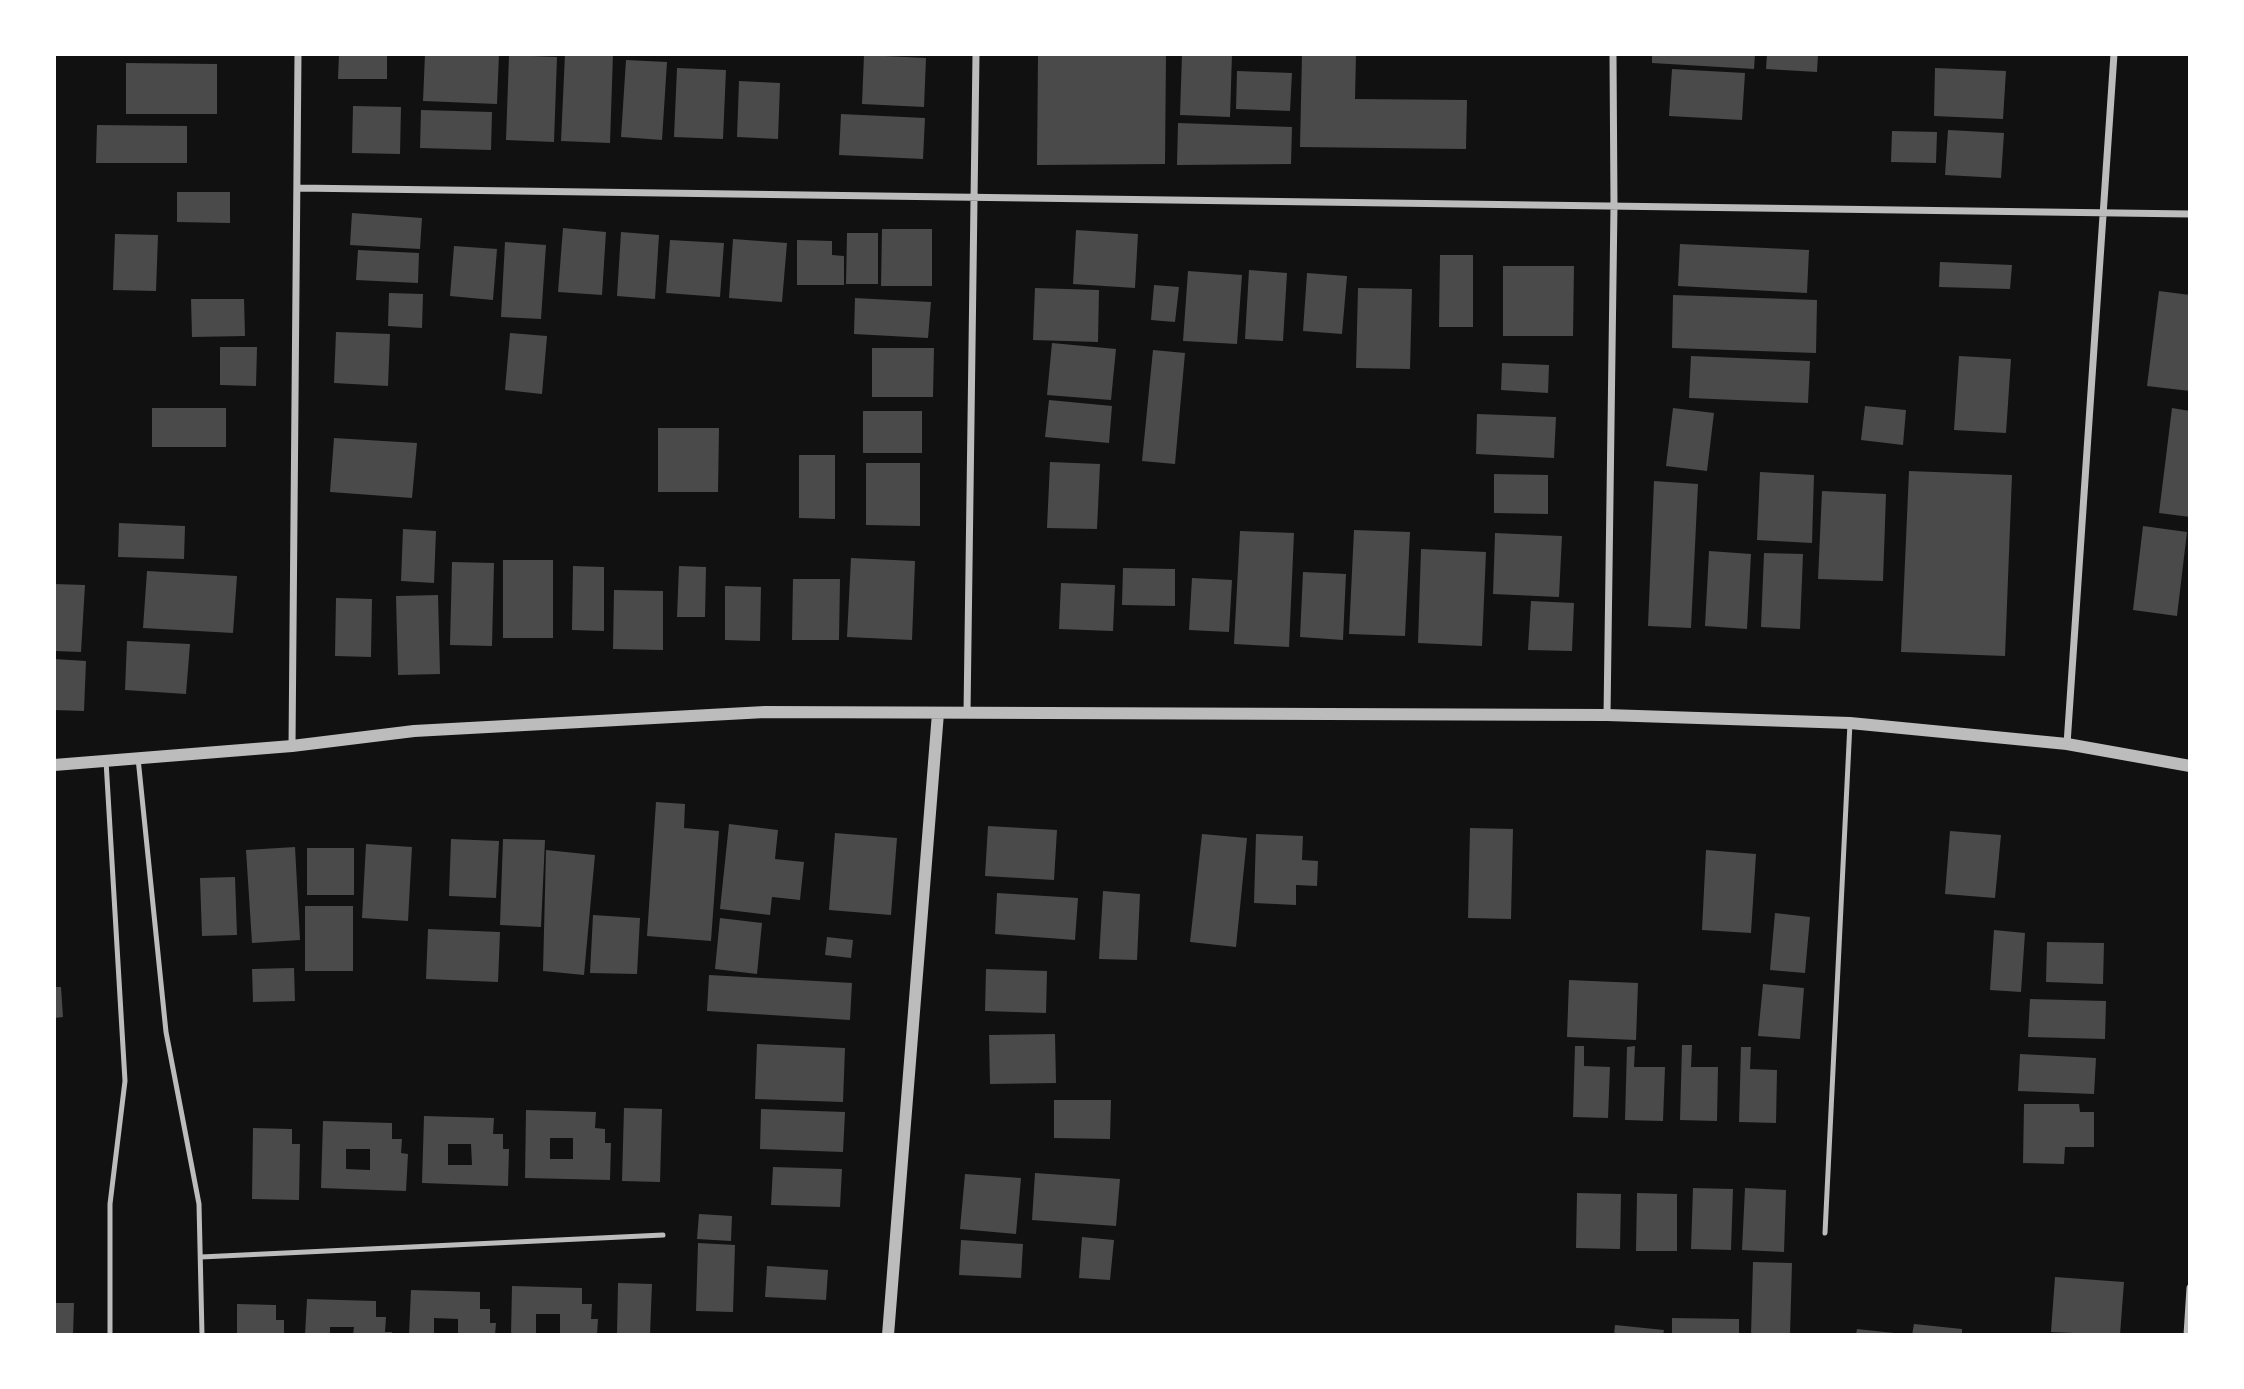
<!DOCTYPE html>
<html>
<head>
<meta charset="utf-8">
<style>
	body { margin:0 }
	#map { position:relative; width:2244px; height:1389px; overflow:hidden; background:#111; font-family:"Space Grotesk",sans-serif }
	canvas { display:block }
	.frame { position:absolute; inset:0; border:56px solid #fff; pointer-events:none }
</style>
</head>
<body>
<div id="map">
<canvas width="2244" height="1389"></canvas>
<div class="frame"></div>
</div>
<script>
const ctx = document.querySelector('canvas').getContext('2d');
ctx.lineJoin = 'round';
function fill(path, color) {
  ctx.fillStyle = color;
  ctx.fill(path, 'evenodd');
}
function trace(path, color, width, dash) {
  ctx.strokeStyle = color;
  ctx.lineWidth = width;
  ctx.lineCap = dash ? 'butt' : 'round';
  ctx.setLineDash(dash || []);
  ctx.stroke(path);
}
fill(new Path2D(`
	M339,54H387V79H338Z
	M425,54H499L497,104L423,101Z
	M565,54H613L610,143L561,141Z
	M1038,54H1166L1165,164L1037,165Z
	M1182,54H1232L1230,117L1180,115Z
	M1302,54H1356L1355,99L1467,100L1466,149L1300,147Z
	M1652,54H1755L1754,69L1652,63Z
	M1767,54H1818L1817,72L1766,69Z
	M509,55L557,57L554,142L506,140Z
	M864,55L926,58L924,107L862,104Z
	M626,60L667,62L662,140L621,137Z
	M126,63L217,64V114H126Z
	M677,68L726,70L723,139L674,137Z
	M1935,68L2006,71L2003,119L1934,116Z
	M1672,69L1745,73L1742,120L1669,116Z
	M1237,71L1292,73L1290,111L1236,109Z
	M739,81L780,83L778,139L737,137Z
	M353,106L401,107L400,154L352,153Z
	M421,110L492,112L491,150L420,148Z
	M841,114L925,118L923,159L839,155Z
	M1178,123L1292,127L1291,164L1177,165Z
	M97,125L187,126V163H96Z
	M1948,130L2004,133L2001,178L1945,175Z
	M1892,131L1937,132L1936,163L1891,162Z
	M177,192H230V223L177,222Z
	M352,213L422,218L420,249L350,245Z
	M563,228L606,232L602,295L558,292Z
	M882,229H932V286H881Z
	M1076,230L1138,234L1135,288L1073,284Z
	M621,232L659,235L655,299L617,296Z
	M847,233H878V284H846Z
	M115,234L158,235L156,291L113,290Z
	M733,239L787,243L782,302L729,298Z
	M670,240L724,243L720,297L666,293Z
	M797,240L832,241V255L844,256V285H797Z
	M505,242L546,245L541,319L501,317Z
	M1680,244L1809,250L1807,293L1678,286Z
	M454,246L497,249L493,300L450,296Z
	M358,250L419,253L418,283L356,280Z
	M1440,255H1473V327H1439Z
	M1940,262L2012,265L2010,289L1939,287Z
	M1503,266H1574L1573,336H1503Z
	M1249,270L1287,273L1283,341L1245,339Z
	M1188,271L1242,275L1237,344L1183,341Z
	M1307,273L1347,276L1342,334L1303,331Z
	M1154,285L1179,287L1175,322L1151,320Z
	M1035,288L1099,290L1098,342L1033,340Z
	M1358,288L1412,289L1410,369L1356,368Z
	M2159,291L2190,295V391L2147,386Z
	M389,293L423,294L422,328L388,326Z
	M1673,295L1817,300L1816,353L1672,348Z
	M855,298L931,302L928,338L854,334Z
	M191,299H244L245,336L192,337Z
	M336,332L390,334L388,386L334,383Z
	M510,333L547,336L542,394L505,390Z
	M1052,343L1116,349L1111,400L1047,395Z
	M220,347H257L256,386L220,385Z
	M872,348H934L933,397H872Z
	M1153,350L1185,353L1175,464L1142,461Z
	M1691,356L1810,361L1808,403L1689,398Z
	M1959,356L2011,359L2006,433L1954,430Z
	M1502,363L1549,365L1548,393L1501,390Z
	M1049,400L1112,406L1109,443L1045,437Z
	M1865,406L1906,410L1903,445L1861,440Z
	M152,408H226V447H152Z
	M1673,408L1714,413L1707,471L1666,466Z
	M2172,408L2190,411V517L2159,513Z
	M863,411H922V453H863Z
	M1477,414L1556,417L1554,458L1476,454Z
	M658,428H719L718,492H658Z
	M334,438L417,443L412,498L330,492Z
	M799,455H835V519L799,518Z
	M1050,462L1100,464L1097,529L1047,528Z
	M866,463H920V526L866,525Z
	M1909,471L2012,475L2005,656L1901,652Z
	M1760,472L1814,475L1812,543L1757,540Z
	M1494,474L1548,475V514L1494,513Z
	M1654,481L1698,484L1691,628L1648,626Z
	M1822,491L1886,494L1883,581L1818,579Z
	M119,523L185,526L184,559L118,557Z
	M2143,526L2187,532L2177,616L2133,610Z
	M403,529L436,531L434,583L401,581Z
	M1354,530L1410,532L1405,636L1349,634Z
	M1240,531L1294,533L1289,647L1234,644Z
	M1495,533L1562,536L1559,597L1493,594Z
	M1421,549L1486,552L1482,646L1418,643Z
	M1709,551L1751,554L1747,629L1705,626Z
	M1764,553L1803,554L1800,629L1761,627Z
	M851,558L915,561L912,640L847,637Z
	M503,560H553V638H503Z
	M452,562L494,563L492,646L450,645Z
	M573,566L604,567V631L572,630Z
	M679,566L706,567L705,617H677Z
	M1123,568L1175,569V606L1122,605Z
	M147,571L237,576L233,633L143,628Z
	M1303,572L1346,574L1343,640L1300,637Z
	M1192,578L1232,580L1229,632L1189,630Z
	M793,579H840L839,640H792Z
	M1061,583L1115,585L1113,631L1059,629Z
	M54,584L85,585L81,652L54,651Z
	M725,586L761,587L760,641L725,640Z
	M614,590L663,591V650L613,649Z
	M438,595L440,674L398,675L396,596Z
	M336,598L372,599L371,657L335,656Z
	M1531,601L1574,603L1572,651L1528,650Z
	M127,641L190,644L186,694L125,690Z
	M54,659L86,661L84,711L54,710Z
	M656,802L685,804L684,828L719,831L711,941L647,936Z
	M729,824L778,830L775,859L804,862L800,900L772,897L770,915L720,909Z
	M988,826L1057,830L1054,880L985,876Z
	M1470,828L1513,829L1511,919L1468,918Z
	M1950,831L2001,835L1995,898L1945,894Z
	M835,833L897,838L891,915L829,910Z
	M1202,834L1247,838L1236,947L1190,942Z
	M1256,834L1303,836L1302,860L1318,861L1317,886L1296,885V905L1254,903Z
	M451,839L499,841L496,898L449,896Z
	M503,839L545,840L541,927L500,925Z
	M366,844L412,847L408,921L362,918Z
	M295,847L300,940L252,943L246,850Z
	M307,848H354V895H307Z
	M546,850L595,855L584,975L543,971Z
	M1706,850L1756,854L1751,933L1702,930Z
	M235,877L237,935L202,936L200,878Z
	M1103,891L1140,894L1137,960L1099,959Z
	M997,893L1078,898L1075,940L995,934Z
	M305,906H353V971H305Z
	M1775,913L1810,917L1805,973L1770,970Z
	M593,915L640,918L637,974L590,973Z
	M720,918L762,923L757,974L715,969Z
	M428,929L500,932L498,982L426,979Z
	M1994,930L2025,933L2021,992L1990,990Z
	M827,937L853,940L851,958L825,955Z
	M2047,942L2104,943L2103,984L2046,982Z
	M294,968L295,1001L253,1002L252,969Z
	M986,969L1047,971L1046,1013L985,1011Z
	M709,975L852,983L850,1020L707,1011Z
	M1569,980L1638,983L1636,1040L1567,1037Z
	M1763,984L1804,988L1800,1039L1758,1036Z
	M54,987H61L63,1017L54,1018Z
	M2030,999L2106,1001L2105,1039L2028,1037Z
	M1055,1034L1056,1083L990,1084L989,1035Z
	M757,1044L845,1048L843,1102L755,1099Z
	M1682,1045H1692L1691,1067H1718L1717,1121L1680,1120Z
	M1575,1046H1584V1066L1610,1067L1608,1118L1573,1117Z
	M1635,1046L1634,1067H1665L1663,1121L1625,1120L1627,1047Z
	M1741,1047H1751L1750,1069L1777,1070L1776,1123L1739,1122Z
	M2020,1054L2096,1058L2094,1094L2018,1091Z
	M1054,1100H1111L1110,1139L1054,1138Z
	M2024,1104H2079L2080,1112H2094V1147H2065L2064,1164L2023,1163Z
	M624,1108L662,1109L660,1182L622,1181Z
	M761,1109L845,1112L843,1152L760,1149Z
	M526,1110L596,1112L595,1128L605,1129V1143H611L610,1180L525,1178ZM550,1138H573V1159H550Z
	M424,1116L494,1118L493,1134H503V1149H509L508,1186L422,1183ZM448,1144H471L472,1165H448Z
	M323,1121L392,1123V1139H402L401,1153L408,1154L406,1191L321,1188ZM346,1149H370V1170L346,1169Z
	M253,1128L292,1129V1144H300L299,1200L252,1199Z
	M773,1167L842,1169L840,1207L771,1205Z
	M1035,1173L1120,1179L1116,1226L1032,1220Z
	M965,1174L1021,1178L1016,1234L960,1229Z
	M1693,1188L1733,1189L1731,1250L1691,1249Z
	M1745,1188L1786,1190L1784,1252L1742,1250Z
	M1577,1193L1621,1194L1620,1249L1576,1248Z
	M1637,1193L1677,1194V1251H1636Z
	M699,1214L732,1216L731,1241L697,1239Z
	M1082,1237L1114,1240L1110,1280L1079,1278Z
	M961,1240L1023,1244L1021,1278L959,1275Z
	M698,1243L735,1245L733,1312L696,1311Z
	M1753,1262L1792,1263L1790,1335H1751Z
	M767,1266L828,1270L826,1300L765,1297Z
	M2055,1277L2124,1282L2120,1335L2051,1332Z
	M618,1283L652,1284L650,1335H617Z
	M512,1286L582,1288V1304H592L591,1319H598L597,1335H560V1314H536V1335H511Z
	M411,1290L480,1292V1309H490V1323H496L495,1335H458V1319L434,1318V1335H409Z
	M307,1299L376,1301V1317H386L385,1332H392L391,1335H353L354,1327H330V1335H305Z
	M54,1303H74L73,1335H54Z
	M237,1304L276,1305V1320H284V1335H237Z
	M1672,1318L1739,1319V1335H1672Z
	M1914,1324L1962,1329V1335H1912Z
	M1615,1325L1664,1330L1663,1335H1614Z
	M1857,1329L1894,1333V1335H1856Z`), '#4a4a4a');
trace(new Path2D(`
	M138,758L166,1032L199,1204L202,1335
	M106,761L125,1081L110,1204V1335
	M1825,1233L1850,723
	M201,1257L663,1235`), '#bcbcbc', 5);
trace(new Path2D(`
	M297,188L2190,214
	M967,713L976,54
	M1607,715L1614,206L1613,54
	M2067,744L2114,54
	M292,746L298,54
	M2187,1335L2190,1288`), '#bcbcbc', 7);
trace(new Path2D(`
	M54,765L292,746L414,731L765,712L1607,715L1850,723L2067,744L2190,766
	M888,1335L938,713`), '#bcbcbc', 12);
</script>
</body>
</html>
